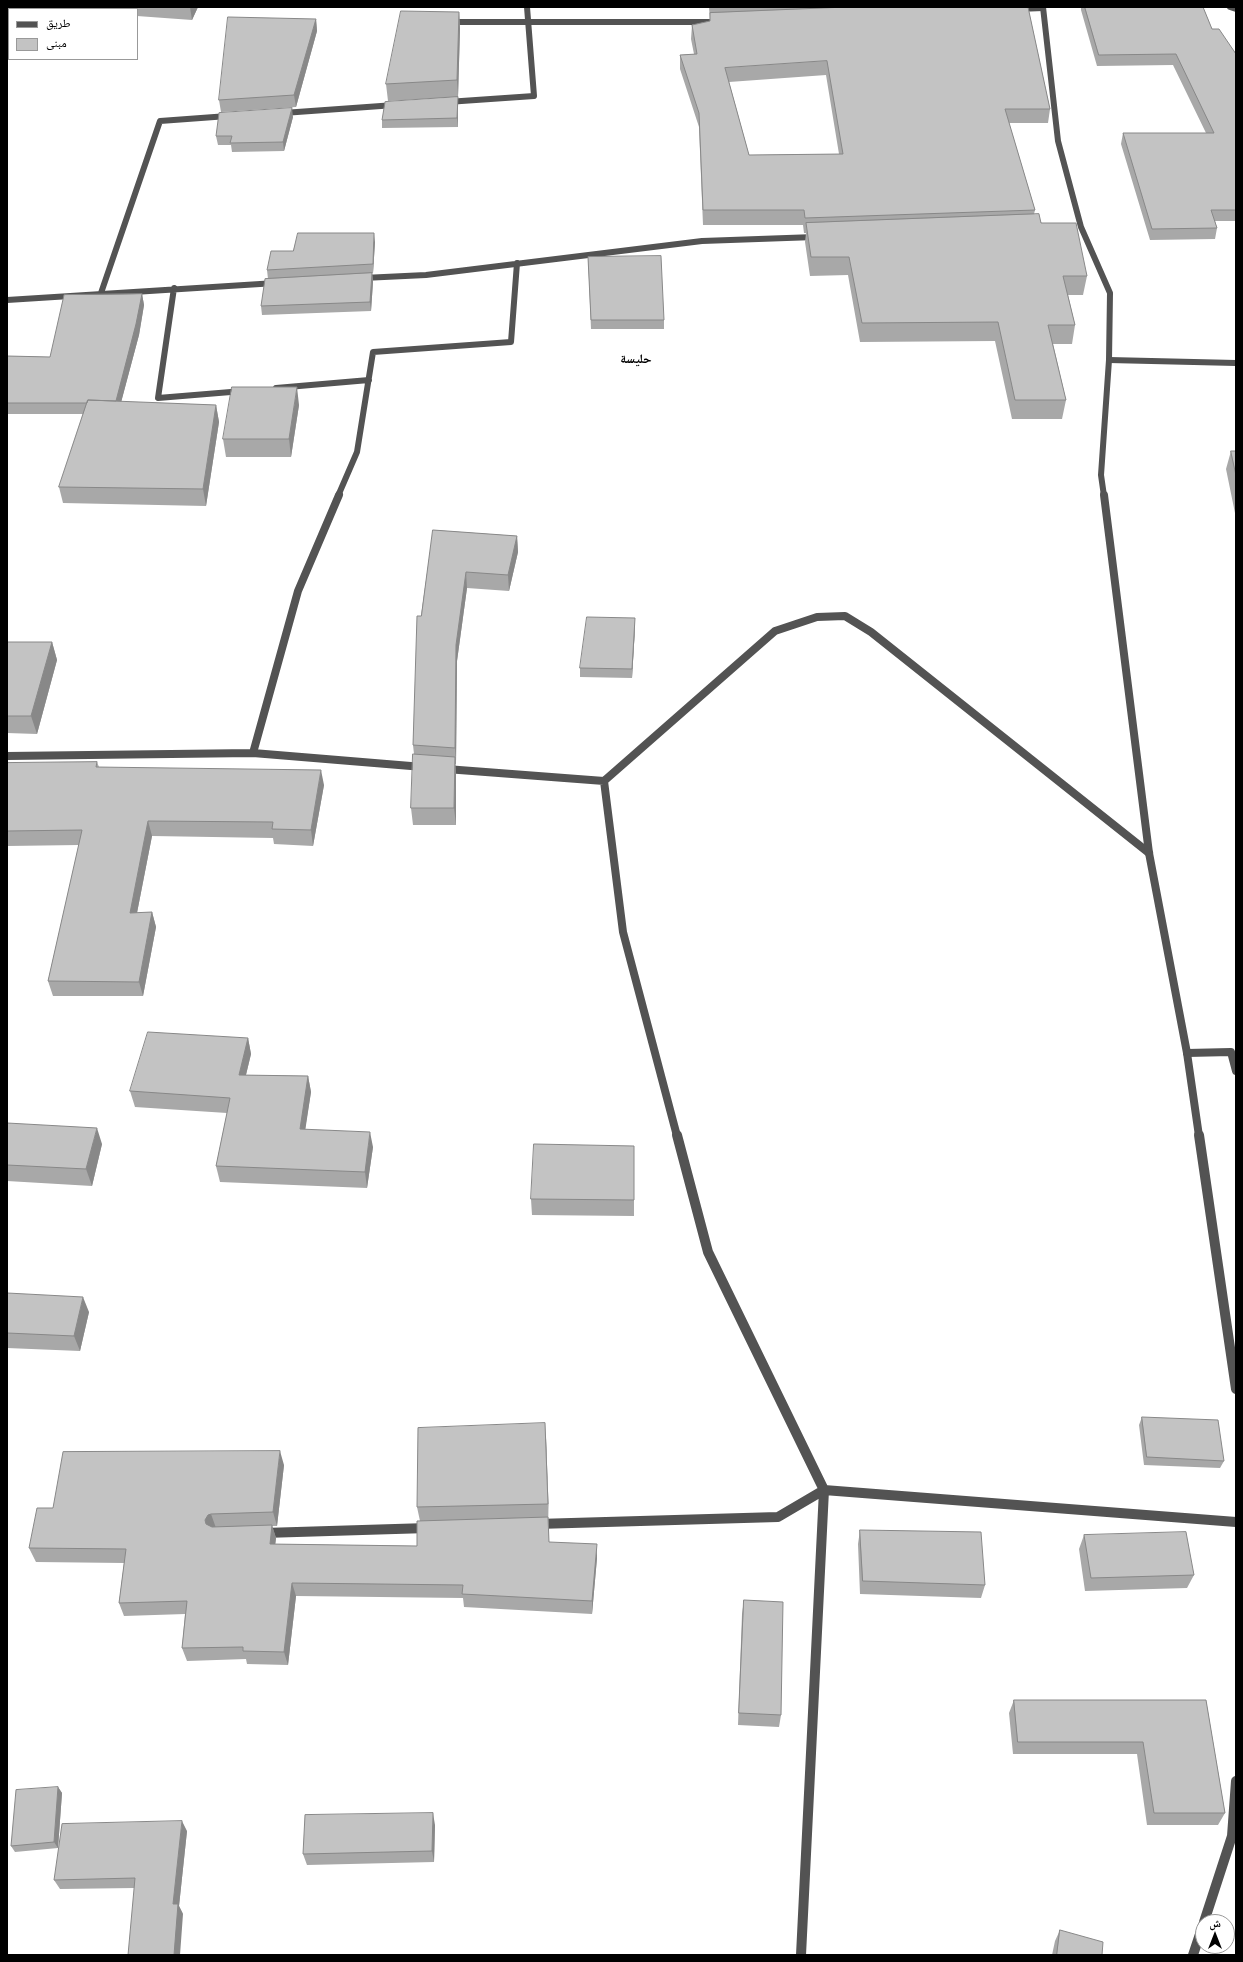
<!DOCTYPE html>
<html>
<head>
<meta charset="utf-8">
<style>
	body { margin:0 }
	#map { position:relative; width:1243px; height:1962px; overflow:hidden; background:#fff; font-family:"DM Sans","Noto Naskh Arabic",sans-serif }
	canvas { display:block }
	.frame { position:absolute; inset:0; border:8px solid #000; pointer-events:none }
	.legend { position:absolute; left:8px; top:8px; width:130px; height:52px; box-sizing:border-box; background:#fff; border:1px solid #999; margin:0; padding:5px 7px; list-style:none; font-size:12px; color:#000 }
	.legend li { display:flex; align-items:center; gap:8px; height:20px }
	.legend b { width:20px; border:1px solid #999 }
	.north { position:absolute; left:1195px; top:1914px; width:40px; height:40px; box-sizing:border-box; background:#fff; border:1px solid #999; border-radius:50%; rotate:0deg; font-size:11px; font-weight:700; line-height:16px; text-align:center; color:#000 }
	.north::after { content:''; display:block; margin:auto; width:14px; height:18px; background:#000; clip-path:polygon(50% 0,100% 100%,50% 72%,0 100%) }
</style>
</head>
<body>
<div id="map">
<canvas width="1243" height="1962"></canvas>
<div class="frame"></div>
<ul class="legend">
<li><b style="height:5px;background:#535353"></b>طريق</li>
<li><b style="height:11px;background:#c3c3c3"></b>مبنى</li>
</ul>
<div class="north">ش</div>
</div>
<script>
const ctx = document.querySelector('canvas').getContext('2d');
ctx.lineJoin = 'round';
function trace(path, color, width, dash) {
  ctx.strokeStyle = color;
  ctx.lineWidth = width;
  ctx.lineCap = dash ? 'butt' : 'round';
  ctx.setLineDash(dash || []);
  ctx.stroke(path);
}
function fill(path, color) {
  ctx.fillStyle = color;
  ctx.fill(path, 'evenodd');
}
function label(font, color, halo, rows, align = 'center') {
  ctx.font = font + ' "DM Sans","Noto Naskh Arabic",sans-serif';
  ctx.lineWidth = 3;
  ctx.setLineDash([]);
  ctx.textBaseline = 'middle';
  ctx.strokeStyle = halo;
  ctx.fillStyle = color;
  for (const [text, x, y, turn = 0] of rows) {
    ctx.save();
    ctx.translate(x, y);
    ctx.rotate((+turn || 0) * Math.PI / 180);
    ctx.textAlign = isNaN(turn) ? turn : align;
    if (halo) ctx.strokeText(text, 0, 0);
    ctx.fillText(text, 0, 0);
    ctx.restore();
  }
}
trace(new Path2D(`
	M1230,7L1236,9
	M20,9L24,7
	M1018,9L1043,8
	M7,12H9
	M450,22H715
	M447,102L534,96L527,7
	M283,113L395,105
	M363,278L426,275L702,241L815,237
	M174,288L158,398L243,391
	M101,293L160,121L228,116
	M7,300L276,283
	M1109,360L1236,363
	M276,388L369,380
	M338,496L357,452L373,352L511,342L517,263`), '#535353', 6);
trace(new Path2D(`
	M253,753L298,591L339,495
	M7,756L253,753L423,767
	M446,769L604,781L775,631L817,617L845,616L871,632L1149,853
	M604,781L623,932L677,1136
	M1187,1053L1231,1052L1236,1071`), '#535353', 8);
trace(new Path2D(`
	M677,1135L708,1252L824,1490L801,1955
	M537,1524L778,1517L824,1490L1236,1522
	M264,1533L428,1528`), '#535353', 10);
trace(new Path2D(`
	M1043,7L1058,141L1081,227L1110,293L1109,360L1101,475L1104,496`), '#535353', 6);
trace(new Path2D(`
	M1104,495L1149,853L1187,1053L1199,1136`), '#535353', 8);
trace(new Path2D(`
	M1199,1135L1236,1389
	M1204,1922L1232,1836L1236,1781
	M1193,1955L1203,1925`), '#535353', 10);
fill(new Path2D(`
	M85,7H198L192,20L137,16V9H85Z
	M709,7H1028L1050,109L1048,123H1009L1035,210L1034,214L1087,276L1083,295H1068L1075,325L1072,344H1053L1066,400L1062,419H1012L995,341L860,342L848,275L810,276L805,242L806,233H804L803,225H703L699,127L680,69V55L694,54L691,39L692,25L710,21ZM826,75L839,154L749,155L729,82Z
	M1081,7H1203L1212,29L1236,54V221H1215L1217,228L1215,239L1150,240L1121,144L1123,133H1206L1173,65L1097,66L1081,10Z
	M459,12L460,29L458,97L388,101L386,84Z
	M316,19L317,31L296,107L221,112L219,100Z
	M458,97V127L382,128V120Z
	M293,117L284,151L232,152L231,145H218L216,136Z
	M375,242L373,273H372L373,282L371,311L262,315L261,306L268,279L267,270L293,251Z
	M588,257L664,320V329H591Z
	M142,294L144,305L139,335L121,402L216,405L219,422L206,506L63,503L59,487L83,414H7V356L50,357Z
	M299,405L291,457H226L223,439Z
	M1231,451H1236V518L1226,469Z
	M433,530L517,536L518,552L509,591L467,588L457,661L456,764H455L456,774V825H413L411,808L414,754L413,745L421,616Z
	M635,628L632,678L580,677V668Z
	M7,642H52L57,660L37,734L7,733Z
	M97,762L99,767L324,785L313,846L274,844L273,838L152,836L137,913L152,912L156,927L143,996H53L48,981L79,845L7,846V763Z
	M248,1038L251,1054L246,1075L308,1076L311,1092L305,1129L373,1147L367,1188L220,1182L216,1166L227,1113L135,1107L130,1091Z
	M7,1123L102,1144L92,1186L7,1181Z
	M634,1146V1216L532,1215L531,1199Z
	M7,1293L89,1312L80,1351L7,1348Z
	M1142,1417L1224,1461L1220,1468L1144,1465L1139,1425Z
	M546,1438L549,1542L597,1558L592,1614L464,1607L463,1598L296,1596L288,1665L247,1664L246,1659L187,1661L182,1648L185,1614L124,1616L119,1603L124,1563L36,1562L29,1548L53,1508L284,1465L277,1526H272L276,1538L275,1544L417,1546L420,1521L417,1507Z
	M860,1530L985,1585L981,1598L860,1594L858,1544Z
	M1084,1535L1194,1575L1187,1588L1085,1591L1079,1549Z
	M744,1600L781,1715L779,1727L738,1725L742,1614Z
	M1014,1700H1206L1225,1813L1218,1825H1147L1137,1754H1013L1009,1713Z
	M58,1787L62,1793L58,1848L15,1852L11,1846Z
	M435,1825L434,1862L307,1865L303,1854Z
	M187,1831L179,1906L183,1914L134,1888L60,1889L54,1880Z
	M1060,1930L1102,1955H1052L1055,1941Z`), '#a8a8a8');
fill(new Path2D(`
	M190,7H198L192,20Z
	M459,12L460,29L458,97L457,80Z
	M316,19L317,31L296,107L294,95Z
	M458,97V127L457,118Z
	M292,108L293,117L284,151L283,142Z
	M374,233L375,242L373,273V264Z
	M372,273L373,282L371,311L370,302Z
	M142,294L144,305L139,335L118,414L115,403Z
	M297,387L299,405L291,457L289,439Z
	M216,405L219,422L206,506L203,489Z
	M517,536L518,552L509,591L508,575Z
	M466,572L467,588L457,661L456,764L455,748L456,645Z
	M635,618V628L632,678V669Z
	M52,642L57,660L37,734L31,716Z
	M455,757L456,774V825L454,808Z
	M321,770L324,785L313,846L311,830Z
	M148,821L152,836L134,928L130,913Z
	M152,912L156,927L143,996L139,982Z
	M248,1038L251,1054L242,1091L239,1075Z
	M308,1076L311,1092L303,1145L300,1129Z
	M97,1128L102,1144L92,1186L86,1169Z
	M370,1132L373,1147L367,1188L365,1172Z
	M83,1297L89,1312L80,1351L74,1336Z
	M545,1423L546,1438L549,1518L548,1504Z
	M280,1451L284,1465L277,1526L273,1512Z
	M211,1514L216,1528L210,1534L205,1520L208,1515Z
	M272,1525L276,1538L274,1557L270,1544Z
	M597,1544V1558L592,1614V1601Z
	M292,1583L296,1596L288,1665L284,1652Z
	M58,1787L62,1793L58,1848L54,1842Z
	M433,1813L435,1825L434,1862L432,1851Z
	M182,1821L187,1831L179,1906L183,1914L180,1955H174L173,1904Z`), '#888');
const building = new Path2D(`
	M847,7H1028L1050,109H1005L1035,210L805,218L804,210H703L699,113L680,55L697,54L692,25L710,21V13ZM827,61L843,154L749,155L725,68Z
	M1085,7H1203L1212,29H1219L1236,54V210H1211L1217,228L1152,229L1123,133H1214L1176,54L1099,55Z
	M401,11L459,12L457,80L386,84Z
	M228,17L316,19L294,95L219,100Z
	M458,97L457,118L382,120L385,102Z
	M292,108L283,142L230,143L232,136H216L219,113Z
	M1039,214L1041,223H1076L1087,276H1063L1075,325H1048L1066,400H1015L998,322L862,323L849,257H811L806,223Z
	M298,233H374L373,264L267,270L271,251H293Z
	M661,256L664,320H591L588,257Z
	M372,273L370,302L261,306L265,279Z
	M142,294L136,324L116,401L88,400L87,403H7V356L50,357L64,295Z
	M232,387H297L289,439H223Z
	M88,400L216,405L203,489L59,487Z
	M1231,451H1236V475Z
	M433,530L517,536L508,575L466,572L456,645L455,748L413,745L417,616H421Z
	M587,617L635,618L632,669L580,668Z
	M7,642H52L31,716H7Z
	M413,754L455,757L454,808H411Z
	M97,762L96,767L321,770L311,830L272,829L273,822L148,821L130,913L152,912L139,982L48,981L82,830L7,831V763Z
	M148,1032L248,1038L239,1075L308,1076L300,1129L370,1132L365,1172L216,1166L230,1098L130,1091Z
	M7,1123L97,1128L86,1169L7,1165Z
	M534,1144L634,1146V1200L531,1199Z
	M7,1293L83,1297L74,1336L7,1333Z
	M1142,1417L1218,1420L1224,1461L1147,1457Z
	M545,1423L548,1504L417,1507L418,1428Z
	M280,1451L273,1512L211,1514L208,1515L205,1520L206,1524L212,1527L272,1525L270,1544L417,1546V1521L548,1517L549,1542L597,1544L592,1601L462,1594L463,1585L292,1583L284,1652L243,1651V1647L182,1648L187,1601L119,1603L126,1549L29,1548L37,1508H53L63,1452Z
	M860,1530L981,1532L985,1585L863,1581Z
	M1186,1532L1194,1575L1091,1578L1084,1535Z
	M744,1600L783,1602L781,1715L739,1713Z
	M1014,1700H1206L1225,1813H1154L1143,1742H1018Z
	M58,1787L54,1842L11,1846L16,1790Z
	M433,1813L432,1851L303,1854L305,1815Z
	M182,1821L173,1904H178L174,1955H128L135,1878L54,1880L62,1824Z
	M1060,1930L1103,1942L1102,1955H1057Z`);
fill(building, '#c3c3c3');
trace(building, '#888', 1);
label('bold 13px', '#000', '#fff', [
	["حليسة",636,360]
]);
</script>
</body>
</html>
